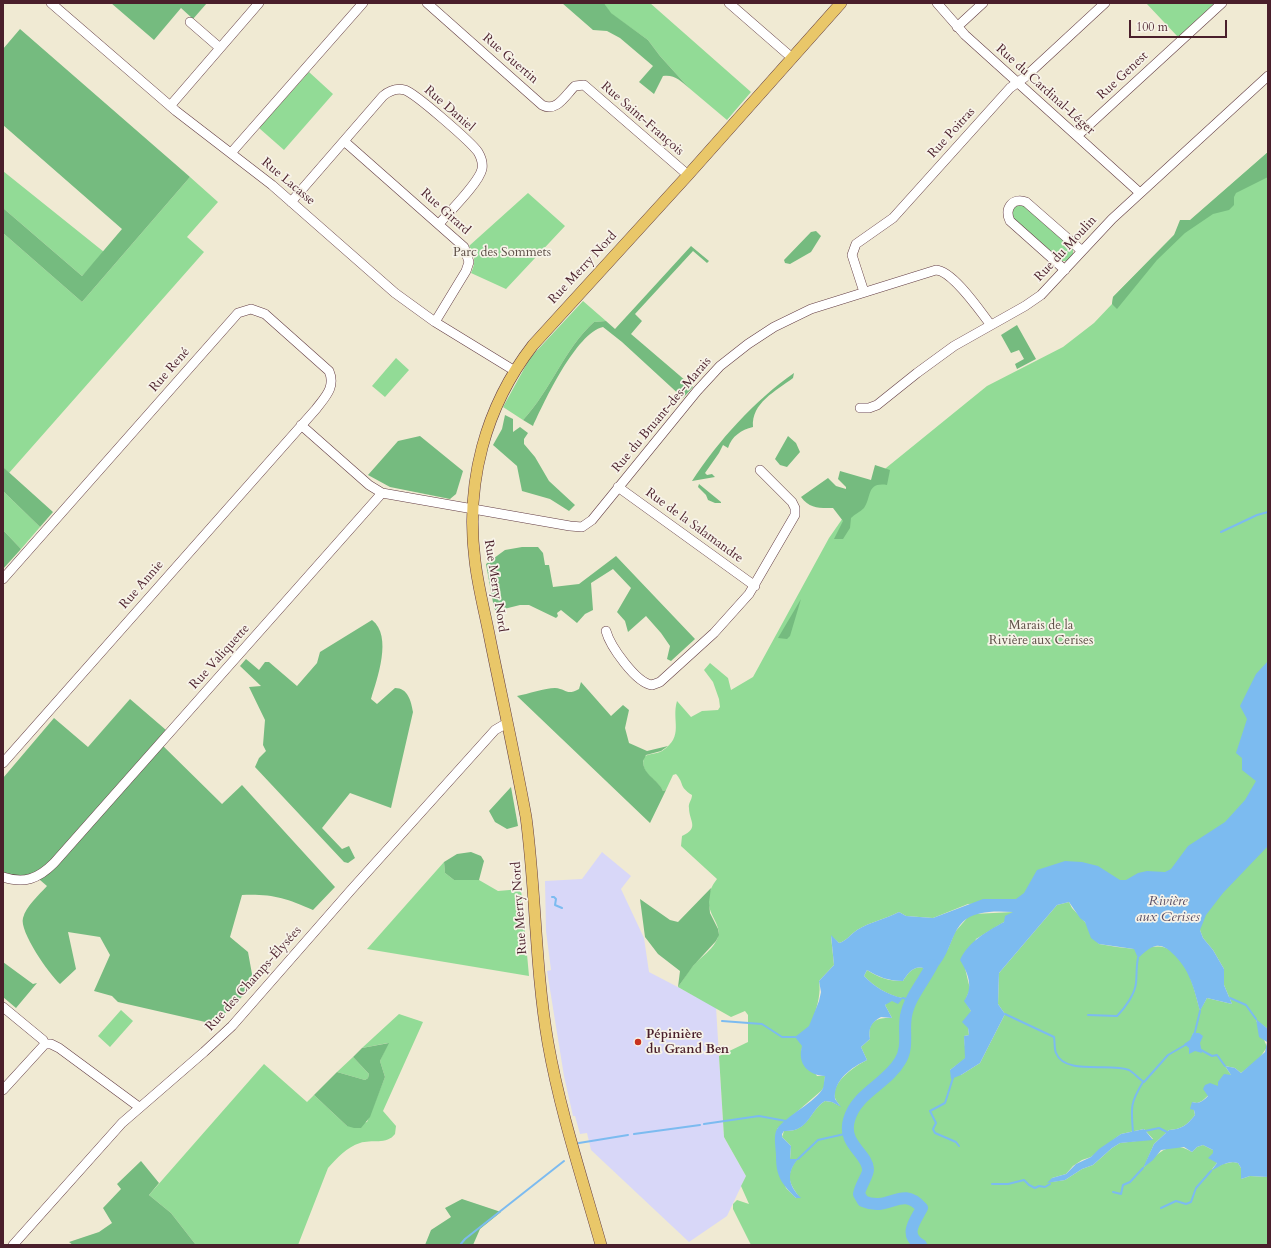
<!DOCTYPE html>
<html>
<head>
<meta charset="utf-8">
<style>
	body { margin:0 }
	#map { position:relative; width:1271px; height:1248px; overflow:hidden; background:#f0ead3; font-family:Cardo,serif }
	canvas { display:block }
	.frame { position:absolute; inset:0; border:4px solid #4a1f2b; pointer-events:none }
	.scale { position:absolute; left:1129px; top:20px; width:98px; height:18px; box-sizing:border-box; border:2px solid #4a1f2b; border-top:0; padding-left:5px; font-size:12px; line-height:14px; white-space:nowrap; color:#4a1f2b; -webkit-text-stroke:3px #f7f3e8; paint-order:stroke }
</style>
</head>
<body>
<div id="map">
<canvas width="1271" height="1248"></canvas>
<div class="frame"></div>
<div class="scale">100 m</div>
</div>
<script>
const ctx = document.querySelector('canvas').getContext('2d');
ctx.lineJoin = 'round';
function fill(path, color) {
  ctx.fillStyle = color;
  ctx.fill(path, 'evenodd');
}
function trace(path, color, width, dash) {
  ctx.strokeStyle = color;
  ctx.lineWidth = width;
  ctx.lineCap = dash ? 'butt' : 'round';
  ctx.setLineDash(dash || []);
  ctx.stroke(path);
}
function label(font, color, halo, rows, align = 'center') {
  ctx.font = font + ' Cardo,serif';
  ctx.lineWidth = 3.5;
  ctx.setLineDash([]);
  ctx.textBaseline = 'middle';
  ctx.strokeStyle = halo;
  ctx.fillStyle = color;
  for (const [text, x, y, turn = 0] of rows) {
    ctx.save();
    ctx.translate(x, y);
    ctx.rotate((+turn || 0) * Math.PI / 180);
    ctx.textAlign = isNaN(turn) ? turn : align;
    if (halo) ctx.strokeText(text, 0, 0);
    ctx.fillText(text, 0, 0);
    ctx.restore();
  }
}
fill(new Path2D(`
	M602,852L631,876L621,889L644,938L649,972L716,1007L724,1137L746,1176L727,1216L689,1242L591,1150L587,1133L580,1134L575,1116H573L564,1076L547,971L551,970L546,931L545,881L582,879Z`), '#d8d7f8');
fill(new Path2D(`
	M604,3H650L751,92L727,120L689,88L660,56L648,40L610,13Z
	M1146,3H1215L1178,37Z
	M309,72L333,94L284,150L259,128Z
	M1268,152V1029L1256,1020L1267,1047L1259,1059L1241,1073L1235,1068L1225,1066L1231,1075L1202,1101L1197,1103L1192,1102L1195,1115C1187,1125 1182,1129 1169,1130L1154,1144L1144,1167C1158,1152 1172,1139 1192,1152L1197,1147L1203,1145L1213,1150L1217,1163L1212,1169L1223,1164L1233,1162L1238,1163L1241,1168V1179L1250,1176L1268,1177V1245H751L733,1209V1204L737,1200L749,1204L741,1186L746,1176L724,1137L719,1056L748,1042V1015L745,1011L731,1017L678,987C683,980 687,973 692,967C700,957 715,949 718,936C723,921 695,907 717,879L681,846L682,836C700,828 689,821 689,808C688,803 692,800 692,795C678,786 685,784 676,774L673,775L666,790L663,791C657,778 639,774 644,757C649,753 657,754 662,751C685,736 671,721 677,701L691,717L702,711L718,710L720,707L719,699L713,682L704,670L710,663L728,678L731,690L753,677L829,538L845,515L886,468L987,386L1063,347L1094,323L1112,304L1113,297L1174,235ZM1118,898L1200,930L1203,938L1213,950L1224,969V985L1232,1004L1207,998L1200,1010C1194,990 1188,956 1166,948C1156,944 1145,949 1135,949C1123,948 1111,946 1099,944L1085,922L1072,908L1069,902L1057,905L999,973L998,1004L1005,1014L980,1063L961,1075L950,1070L966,1058L964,1036L969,1035L968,1028L971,1011L965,1001L970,989L965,968L976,939L1004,922L1014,912L973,914L968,917L955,932L948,949L925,979V969C915,964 908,973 903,981C889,981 879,978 867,970L864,976C875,987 887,995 902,998L888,1002L885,1005L892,1018C876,1017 867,1022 870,1039L861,1047L867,1060C855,1066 831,1082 835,1098C836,1101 839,1104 840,1106L832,1102L825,1101C808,1112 809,1132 784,1131L782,1137L791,1146L790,1159H797C785,1176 789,1183 800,1198H796L786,1188L776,1156L777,1129L821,1091L824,1087L825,1076H817L801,1052C807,1030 823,1003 819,981L834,965L831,936L839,943C845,942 851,934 857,930C870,922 885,919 899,912L906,916L933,918L968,904ZM1193,1033H1199L1200,1043L1190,1053ZM1144,1129L1153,1139L1120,1143L1112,1148L1093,1165L1082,1169L1065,1180L1051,1182L1052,1178L1066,1174L1073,1166L1082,1160L1091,1157L1121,1134Z
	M3,171L104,252L82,276L3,208Z
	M190,177L218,202L187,237L204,252L9,473L3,467V233L82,302Z
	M528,193L565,226L506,289L471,273C476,263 475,254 469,246Z
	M1018,205H1023L1073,249V254L1067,261H1062L1013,218V209Z
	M583,301L606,321L594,322C564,349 551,390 523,420L503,407L530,358Z
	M396,358L409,370L385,397L372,386Z
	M3,491L40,527L21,549L3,530Z
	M444,862L445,873L454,880H479L498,891L521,889L529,976L367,949Z
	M121,1010L133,1021L110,1047L98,1036Z
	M399,1014L423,1022L383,1111L396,1126L395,1134C387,1145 371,1139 360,1143C347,1147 337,1158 328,1168L298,1245H196L171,1213L149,1195L264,1064L307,1102L314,1095L347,1126L367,1122L385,1077L380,1061L388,1043L362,1048Z
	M353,1057L369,1074L368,1078L365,1080L337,1072Z`), '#92db96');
fill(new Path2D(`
	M111,3H207L193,19L181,8L154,40Z
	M562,3H604L611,13L648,40L660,56L689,88C681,81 674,74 663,76L654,94L639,82L653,66L620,38L607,31L593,30Z
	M20,29L190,177L82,302L3,233V208L82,276L122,229L3,125V49Z
	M1268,152V177L1236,193L1234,197V205L1229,210L1213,214L1185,233L1157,260L1117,309L1112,304L1113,297L1174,235L1180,220H1190Z
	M816,231L821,236L811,252L790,264L785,263L784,260L811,232Z
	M691,246L709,261L707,263L693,251L635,314L642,321L631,334L693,387L683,398L622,342L603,327C576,333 544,402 533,426L523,420C551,390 564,349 594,322L606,321L615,329Z
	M1017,325L1036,359L1017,369L1015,364L1024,359L1019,350L1011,353L1001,335Z
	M794,373L793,378C776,391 751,403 753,427C741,430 732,436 728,448L723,445L719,453L705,473L707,475L712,474L715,477L692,481C718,441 755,400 794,373Z
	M505,415L513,419V432L520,427L528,433L524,439V444L535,457L549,481L575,505L569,511L550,499L522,491L517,466L493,445L502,429Z
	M420,436L463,471L456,494L450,499L390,487L368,475L398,441Z
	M788,436L796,443L800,452L787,467L780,465L775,459Z
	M875,465L890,470L887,485C866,482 872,497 864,508C860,512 855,514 851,518L850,528L843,539H834L843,521L833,508C819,508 810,509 801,497L828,478L836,486L846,489V487L838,479L840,471L871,480Z
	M3,467L53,512L40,527L3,491Z
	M699,484L721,502V503H715L708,500L706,495L698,487Z
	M3,530L21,549L3,569Z
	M522,547H538L543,553L545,565H549L553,587L579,584L616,556L695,639L671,661L667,659L670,646L661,633L646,616L628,632L625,621L617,612L631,588L613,569L591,583L593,610L585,614L577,623L561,610L557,613L558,616L556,618L529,605H520L496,611L494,608L486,564L505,550Z
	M801,599L790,636L787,639L778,638Z
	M372,620C393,636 377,679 371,699L377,704L395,688C408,688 411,701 413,712L391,808L350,793L322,828L342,849L349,846L355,858L348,863L344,862L255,767L259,758L266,751L263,745L265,720L249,687L261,686L240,666L246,659L259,670L265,662H269L297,686L317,663L320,652Z
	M581,682L611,716L623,705L629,710L625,728L629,743L647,751L668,746L661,751L646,755L643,761C643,775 658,779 663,791L666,790L650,823L517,696C528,694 545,688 555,688C567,689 566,696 579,689Z
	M130,699L166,730L157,740L222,804L242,785L335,887L313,910C285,898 273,894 242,895L230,937L248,952L254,985L214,1024L118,1002L112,996L94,991L110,955L100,937L68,932L76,969L60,984C49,974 19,931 23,918C26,906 39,895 47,886L33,874L16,877L3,872V778L54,718L88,747Z
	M511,787L518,826L507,829L495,822L489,811Z
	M471,852L481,856L484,861L479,880H454L445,873L444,862L457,854Z
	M711,888L709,902L710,913L718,929L719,935L716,941L693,966L678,987L680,971L658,954L645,937L640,899L670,920L678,922Z
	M3,962L33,984L37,983L16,1008L3,997Z
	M389,1043L380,1061L385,1077L370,1117L361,1128H354L347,1126L314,1095L337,1072L365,1080L368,1078L369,1074L353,1057L362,1048Z
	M141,1161L159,1183L149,1195L171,1213L196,1245H73L69,1242L99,1232L112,1223L103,1208L121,1189L117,1184Z
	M462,1199L501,1212L480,1229L473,1245H425L431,1230L451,1217L445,1208Z`), '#75bb7f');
fill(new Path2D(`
	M1268,661V846L1223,893L1206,915L1200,930L1203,938L1213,950L1224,969V985L1232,1004L1207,998L1200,1011C1194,989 1190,969 1172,953C1168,949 1162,945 1156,946C1149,947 1143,954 1138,958L1134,949L1099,944L1091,938L1085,922L1080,918L1069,902L1057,905L999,973L998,1004L1005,1014L980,1063L961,1075L951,1079L950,1070L965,1058L964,1036L969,1035L968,1028L962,1022L971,1011L964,1001C974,987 968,973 960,960C969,941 986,932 1004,922L1005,916L1013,912C936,906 967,948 925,979V969C915,964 908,973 903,981C888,981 879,977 867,970L864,976C875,987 887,995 903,998L898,1004L892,1001L885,1005L892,1018L881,1017C871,1022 868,1029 870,1039L861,1047L867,1060C852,1067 833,1080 835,1099L841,1107L832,1102L825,1101C808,1112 810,1132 784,1131L782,1134V1137L791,1146L790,1159H798C786,1173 788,1185 801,1198H796C782,1184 776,1177 776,1156C776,1148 773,1136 777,1129C786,1116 817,1101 823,1088C824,1085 824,1080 825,1076C808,1075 797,1064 802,1046L795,1037L809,1026L819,1001L821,992L819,981L834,965L831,935L839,943C845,942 851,934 857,930C870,922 885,919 899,912L906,916L933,918L983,899H1016L1024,893L1037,870L1065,861L1082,862L1098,866L1120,880H1126L1138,873L1147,871L1165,872L1171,869L1188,846L1225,822L1245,800L1256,781L1242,770V758L1236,753L1247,719L1240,706L1256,674Z
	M1256,1019L1268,1029V1177L1250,1176L1241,1179V1168L1238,1163C1228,1160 1220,1166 1211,1171L1217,1163L1208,1158L1213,1153V1150L1203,1145L1197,1147L1192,1152L1184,1147L1161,1150L1153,1160L1143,1168L1154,1144L1169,1130C1182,1129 1187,1125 1195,1115L1194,1110L1190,1109L1192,1102C1200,1104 1203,1101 1208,1096L1203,1089L1205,1085L1210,1083L1218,1086V1082L1224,1074L1231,1075L1225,1066L1235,1068L1241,1073L1265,1052L1267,1042L1259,1037Z
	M1193,1033H1199L1203,1036L1200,1043L1202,1053L1195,1051L1189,1054V1048L1184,1044L1190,1040Z
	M1144,1129L1153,1140L1120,1143L1112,1148L1093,1165L1082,1169L1065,1180L1047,1183L1052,1178L1066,1174L1076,1164L1091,1157L1099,1149L1121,1134Z`), '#7cbbf0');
trace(new Path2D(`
	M1221,532L1257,515L1268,512
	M552,897H554L556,899L555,905L562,908
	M903,998L912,1001
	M1230,998L1246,1005L1256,1019
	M1005,1014L1054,1037C1055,1042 1054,1048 1056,1053C1065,1076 1111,1062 1129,1070C1134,1073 1139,1079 1144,1082L1168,1055L1187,1044
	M1088,1015L1117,1016C1125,1008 1135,994 1136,983C1137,974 1136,967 1138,958
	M722,1021L762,1024L782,1037H795
	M1194,1036L1200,1011
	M1201,1050L1212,1056L1217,1055L1225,1066
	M953,1078L945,1103L930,1111L936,1123L933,1129L935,1133L956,1142L959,1146
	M704,1124L759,1116L786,1121
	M1145,1131L1159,1128L1167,1132
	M1133,1132C1131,1108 1130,1103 1143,1082
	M634,1134L700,1125
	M579,1143L628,1135
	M798,1159L818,1140L849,1133
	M992,1184H1008L1024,1180L1029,1185L1035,1188L1039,1186L1045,1187L1050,1184
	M1113,1192L1121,1194L1123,1185L1130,1182L1143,1168
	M1161,1208L1176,1201L1186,1204L1191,1202L1196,1188L1211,1171
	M460,1245L465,1239L564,1161`), '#7cbbf0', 2);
trace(new Path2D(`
	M921,1245C903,1235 915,1221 922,1208C901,1184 890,1213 863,1201L859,1194C860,1186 869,1174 868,1169C867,1153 842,1144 849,1120C856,1093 887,1084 900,1061C909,1047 903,1031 906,1016C909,998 924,981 932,965`), '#7cbbf0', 12);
const minor = new Path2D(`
	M51,3L176,111L272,185L395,293L435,322L515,371
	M427,3L542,105C557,113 566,94 575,86L584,85L688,175
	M729,3L791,57
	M937,3L965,35L1140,193
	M190,22L220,48
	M957,27L983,3
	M170,106L259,3
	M1077,136L1222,3
	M344,141L464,247L469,262L466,271L435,322
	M231,153L363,3
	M291,202L383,96C389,91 397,88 405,90C416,94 471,142 478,152C481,157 483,163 482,169C479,183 449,212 439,224
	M1065,270L1010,221C1004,208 1013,197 1026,202L1082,251
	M864,292L852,255L856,244L893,218L1010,88L1025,77L1105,3
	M860,408H869L877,405L917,373L954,346L1025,306L1041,295L1112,219L1268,76
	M301,425L369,485L382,493
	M618,487L755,586
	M3,579L238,313L251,309L265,314L329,371C336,387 325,397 316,409L3,763
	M606,631C610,646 636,683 652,685L660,682L714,633L749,594L795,515V508L792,502L760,470
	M3,877C24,884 38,879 54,863L382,493L570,526L582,527L592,520L697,391L720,366L748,344L774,327L811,309L936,270C953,271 980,311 990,324
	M3,1007L43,1040L45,1044
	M45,1044H51L59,1048L139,1107
	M3,1090L45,1044
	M13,1245L122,1123L204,1052L232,1026L351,890L495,730L507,723`);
const major = new Path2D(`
	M601,1245C582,1178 560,1111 548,1043C535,968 536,892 526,817C515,757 502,698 490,639C485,613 478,587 475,561C465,483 485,407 533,345L688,175L841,3`);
trace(minor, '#633d44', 10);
trace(major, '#633d44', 12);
trace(minor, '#fff', 9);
trace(major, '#e9c769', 11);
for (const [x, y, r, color] of [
	[638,1042,4,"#c8321e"]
]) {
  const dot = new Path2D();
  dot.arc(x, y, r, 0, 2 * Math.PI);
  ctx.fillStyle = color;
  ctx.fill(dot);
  trace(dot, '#f7f3e8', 1.5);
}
label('13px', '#4a1f2b', '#f7f3e8', [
	["Rue Guertin",510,59,41],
	["Rue Genest",1123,76,-43],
	["Rue du Cardinal-Léger",1045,90,42],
	["Rue Daniel",449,109,41],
	["Rue Saint-François",642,119,41],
	["Rue Poitras",952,133,-48],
	["Rue Lacasse",288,182,40],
	["Rue Girard",445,212,42],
	["Rue du Moulin",1066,249,-47],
	["Rue Merry Nord",583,268,-47],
	["Rue René",170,370,-49],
	["Rue du Bruant-des-Marais",662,415,-50],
	["Rue de la Salamandre",694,526,36],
	["Rue Annie",142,585,-49],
	["Rue Merry Nord",495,586,81],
	["Rue Valiquette",220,657,-48],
	["Rue Merry Nord",520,908,-94],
	["Rue des Champs-Élysées",254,979,-48]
]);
label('13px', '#5c4e46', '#f7f3e8', [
	["Parc des Sommets",502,253],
	["Marais de la",1041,626],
	["Rivière aux Cerises",1041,641]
]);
label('bold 13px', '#4a1f2b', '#f7f3e8', [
	["Pépinière",646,1035],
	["du Grand Ben",646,1050]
], 'left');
label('italic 14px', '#594e66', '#f7f3e8', [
	["Rivière",1168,902],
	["aux Cerises",1168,918]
]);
</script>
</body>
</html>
